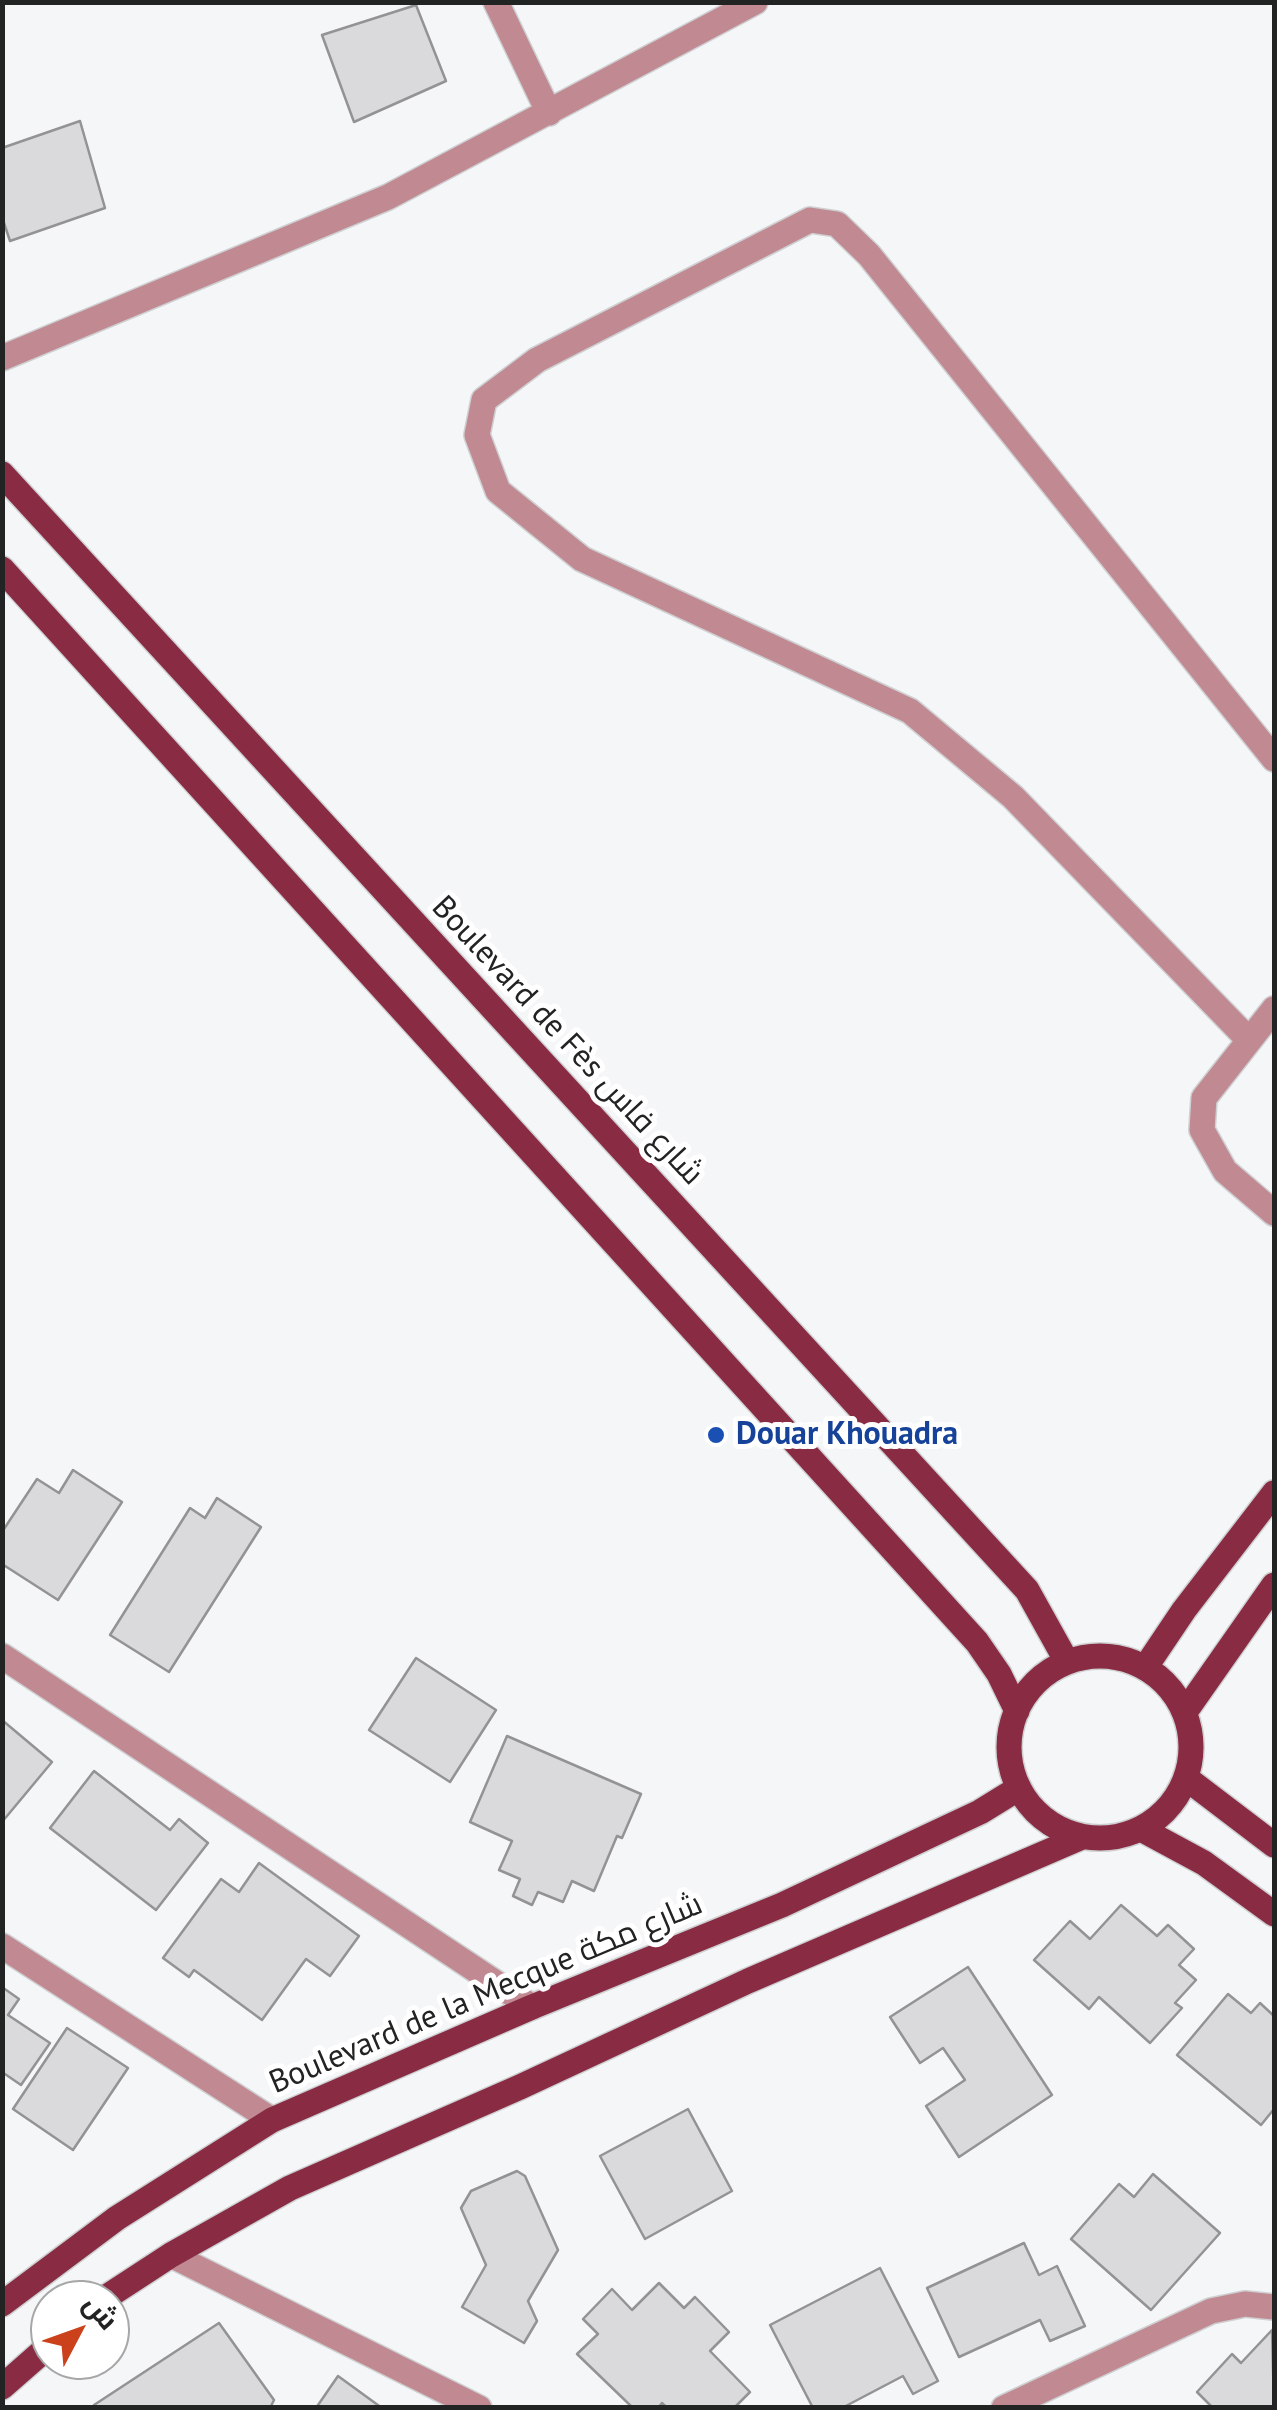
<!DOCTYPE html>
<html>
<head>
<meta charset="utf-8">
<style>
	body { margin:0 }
	#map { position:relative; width:1277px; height:2410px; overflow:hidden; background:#f5f6f8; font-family:"PT Sans",Cairo,sans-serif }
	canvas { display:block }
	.frame { position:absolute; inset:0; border:5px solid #222323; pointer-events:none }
	.north { position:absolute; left:30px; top:2280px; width:100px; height:100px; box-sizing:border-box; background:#fff; border:2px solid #a7a7a7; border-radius:50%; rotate:49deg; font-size:28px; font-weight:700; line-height:40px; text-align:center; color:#222323 }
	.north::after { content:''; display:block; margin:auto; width:35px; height:45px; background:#ca411c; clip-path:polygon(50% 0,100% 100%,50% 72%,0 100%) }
</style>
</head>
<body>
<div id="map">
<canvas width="1277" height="2410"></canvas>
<div class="frame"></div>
<div class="north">ش</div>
</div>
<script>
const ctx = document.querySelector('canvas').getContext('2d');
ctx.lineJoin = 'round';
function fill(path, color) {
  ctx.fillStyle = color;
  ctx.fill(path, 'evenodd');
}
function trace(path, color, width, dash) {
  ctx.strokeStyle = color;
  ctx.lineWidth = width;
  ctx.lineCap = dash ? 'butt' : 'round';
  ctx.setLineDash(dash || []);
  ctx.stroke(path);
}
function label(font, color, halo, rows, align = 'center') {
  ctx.font = font + ' "PT Sans",Cairo,sans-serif';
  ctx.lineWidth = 10;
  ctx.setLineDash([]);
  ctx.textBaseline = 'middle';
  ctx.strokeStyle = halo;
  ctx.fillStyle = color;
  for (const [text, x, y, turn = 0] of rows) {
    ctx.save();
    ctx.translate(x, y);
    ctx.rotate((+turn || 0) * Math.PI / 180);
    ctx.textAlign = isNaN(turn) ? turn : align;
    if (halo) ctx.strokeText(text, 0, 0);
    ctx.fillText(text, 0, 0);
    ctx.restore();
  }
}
const building = new Path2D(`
	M416,5L446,81L354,122L322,35Z
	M80,121L105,208L10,241L2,217V148Z
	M73,1470L122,1502L58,1600L2,1564V1532L37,1479L59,1493Z
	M217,1498L261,1527L169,1672L110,1635L190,1508L205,1518Z
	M416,1658L496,1710L450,1782L369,1730Z
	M2,1720L52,1762L2,1822Z
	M507,1736L641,1794L622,1838L617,1836L594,1891L572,1881L563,1902L538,1892L532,1905L513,1896L520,1879L499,1870L512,1841L470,1822Z
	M94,1771L170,1830L179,1819L208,1843L156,1910L50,1828Z
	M259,1863L359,1936L330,1976L306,1959L262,2020L194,1970L189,1977L163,1958L221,1879L239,1892Z
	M1121,1905L1157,1936L1168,1925L1194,1949L1179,1965L1196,1980L1175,2003L1182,2008L1150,2043L1099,1997L1089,2009L1034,1960L1070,1921L1090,1939Z
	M968,1967L1052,2095L959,2157L926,2106L965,2080L943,2048L920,2063L890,2017Z
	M2,1987L19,1999L8,2015L50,2043L21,2085L2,2072Z
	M1228,1994L1251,2013L1260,2003L1274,2016V2109L1261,2125L1177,2055Z
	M67,2028L128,2068L73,2150L13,2109Z
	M688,2109L732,2191L645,2239L600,2156Z
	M517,2171L525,2176L558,2250L528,2301L537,2321L524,2343L462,2307L486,2265L461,2208L471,2191Z
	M1153,2174L1220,2233L1151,2310L1071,2239L1119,2184L1134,2197Z
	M1024,2243L1039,2275L1057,2266L1085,2326L1050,2341L1040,2320L959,2357L927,2288Z
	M880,2268L938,2381L913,2394L903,2376L842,2408H813L770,2325Z
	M659,2283L684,2308L695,2297L729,2332L710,2351L750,2392L734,2408H667L662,2403L658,2408H633L577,2354L598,2334L583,2319L612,2289L632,2310Z
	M219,2323L274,2400L270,2408H96L94,2405Z
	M1272,2330L1274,2408H1213L1197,2392L1232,2354L1241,2363Z
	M338,2376L382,2408H316Z`);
fill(building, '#dadadc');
trace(building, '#939395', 2.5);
const minor = new Path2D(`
	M496,2L549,113
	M2,358L388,197L755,2
	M1274,1009L1204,1098L1202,1130L1225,1171L1274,1213
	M1249,1040L1013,797L910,711L582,559L498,491L477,435L484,400L537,360L810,220L837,224L869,255L1274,759
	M2,1656L532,2007
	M2,1946L272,2120
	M171,2255L479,2408
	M1004,2408L1211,2311L1245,2304L1274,2307`);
const major = new Path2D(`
	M2,474L1027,1590L1067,1662
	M2,569L977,1642L999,1674L1017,1711
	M1009 1747a91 91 0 1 1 182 0a91 91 0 1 1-182 0Z
	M1145,1668L1184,1610L1274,1493
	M1185,1712L1274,1585
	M1186,1778L1274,1845
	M1141,1829L1204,1863L1274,1914
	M102,2300L171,2255L290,2188L520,2087L748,1981L1082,1837
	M2,2304L117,2218L272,2120L532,2007L782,1905L980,1812L1019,1788
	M2,2387L50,2345`);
trace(minor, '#cfd0d2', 28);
trace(major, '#cfd0d2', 28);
trace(minor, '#c18a92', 25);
trace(major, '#892b43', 25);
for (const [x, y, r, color] of [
	[716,1435,10,"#1a4fb4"]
]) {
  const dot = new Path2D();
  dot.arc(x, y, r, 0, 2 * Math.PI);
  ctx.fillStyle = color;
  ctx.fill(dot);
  trace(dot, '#fff', 4);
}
label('32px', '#222323', '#fff', [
	["Boulevard de Fès شارع فاس",567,1041,47],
	["Boulevard de la Mecque شارع مكة",486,1994,-23]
]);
label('bold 32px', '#164399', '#fff', [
	["Douar Khouadra",736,1435]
], 'left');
</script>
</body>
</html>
